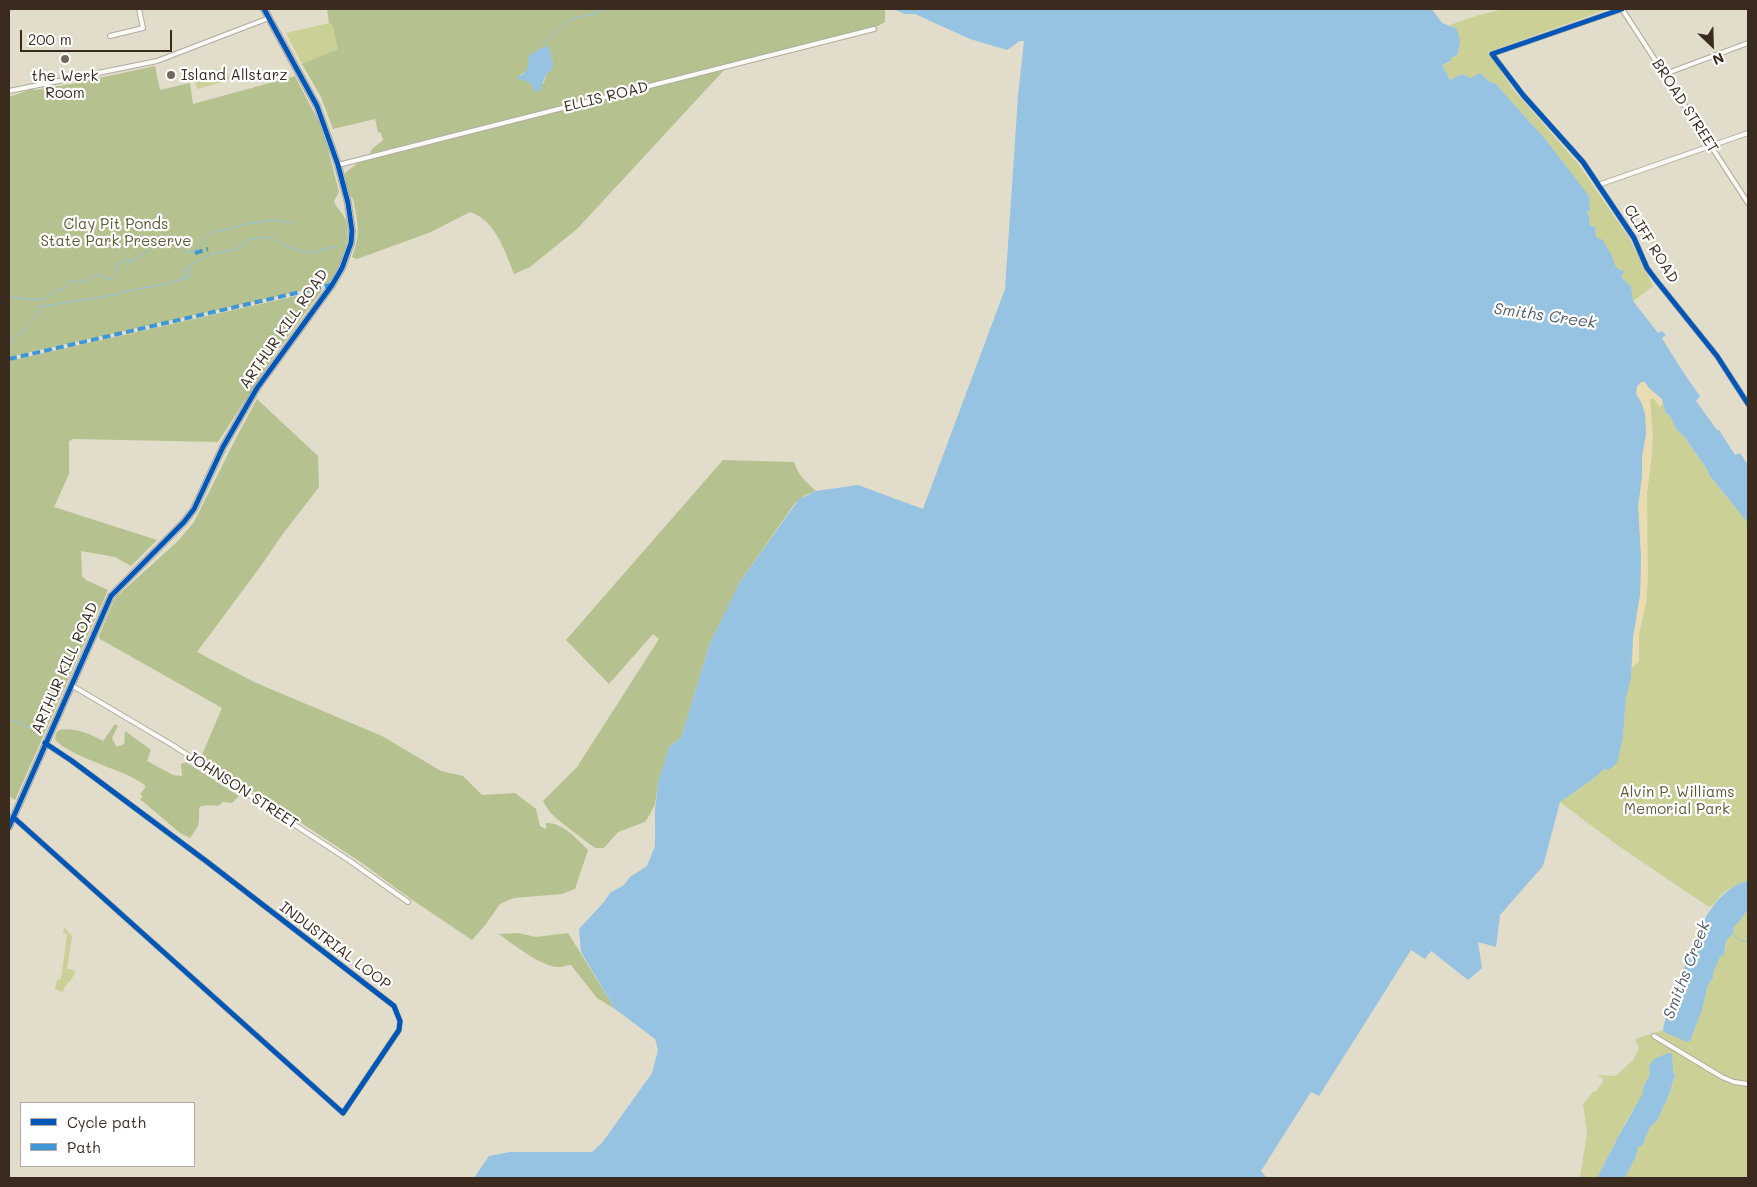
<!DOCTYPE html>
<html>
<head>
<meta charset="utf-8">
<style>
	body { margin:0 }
	#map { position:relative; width:1757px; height:1187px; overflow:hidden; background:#e2dcca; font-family:Mali,sans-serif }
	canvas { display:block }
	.frame { position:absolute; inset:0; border:10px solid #3b2a1e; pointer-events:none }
	.legend { position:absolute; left:20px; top:1102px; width:175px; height:65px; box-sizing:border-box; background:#fff; border:1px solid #b1aaa5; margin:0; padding:6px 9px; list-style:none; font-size:15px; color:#3b2a1e }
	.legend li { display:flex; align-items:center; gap:10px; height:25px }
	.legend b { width:25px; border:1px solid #b1aaa5 }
	.north { position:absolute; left:1687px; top:20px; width:50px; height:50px; -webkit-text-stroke:4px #fff; paint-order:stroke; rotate:156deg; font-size:14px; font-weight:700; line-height:20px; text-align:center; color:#3b2a1e }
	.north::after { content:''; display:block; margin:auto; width:18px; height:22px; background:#3b2a1e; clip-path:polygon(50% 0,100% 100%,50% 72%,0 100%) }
	.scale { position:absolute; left:20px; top:30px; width:152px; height:22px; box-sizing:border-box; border:2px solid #3b2a1e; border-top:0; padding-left:6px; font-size:15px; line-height:18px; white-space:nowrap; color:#3b2a1e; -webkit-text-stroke:4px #fff; paint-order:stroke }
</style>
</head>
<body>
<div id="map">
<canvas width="1757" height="1187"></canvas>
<div class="frame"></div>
<ul class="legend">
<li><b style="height:6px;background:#0057b8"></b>Cycle path</li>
<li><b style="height:6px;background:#3e96d5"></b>Path</li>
</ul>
<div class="north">N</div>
<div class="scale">200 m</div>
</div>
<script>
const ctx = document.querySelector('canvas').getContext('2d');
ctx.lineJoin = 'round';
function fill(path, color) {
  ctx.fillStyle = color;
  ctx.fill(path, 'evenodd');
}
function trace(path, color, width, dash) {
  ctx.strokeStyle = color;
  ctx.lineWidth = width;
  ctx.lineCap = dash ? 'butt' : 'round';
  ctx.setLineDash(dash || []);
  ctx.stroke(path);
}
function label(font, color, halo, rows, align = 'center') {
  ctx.font = font + ' Mali,sans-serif';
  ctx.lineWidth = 4.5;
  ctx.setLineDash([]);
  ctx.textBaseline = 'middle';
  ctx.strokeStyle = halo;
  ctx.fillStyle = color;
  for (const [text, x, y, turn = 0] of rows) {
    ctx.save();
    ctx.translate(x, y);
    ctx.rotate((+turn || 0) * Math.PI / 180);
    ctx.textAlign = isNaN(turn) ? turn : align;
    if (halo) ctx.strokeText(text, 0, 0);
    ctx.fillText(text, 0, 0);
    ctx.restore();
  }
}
fill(new Path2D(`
	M1504,9H1608L1488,52L1512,88L1579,165L1630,239L1653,286L1633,301L1631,286L1621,277C1620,271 1618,271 1615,267C1610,259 1608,241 1596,237L1595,228L1591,226L1589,222L1590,218L1572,175L1546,140L1495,83H1491L1480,73L1470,78L1462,74L1450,80L1442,65L1451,62L1450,59L1458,54L1460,43L1456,28L1450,25L1479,15Z
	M329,23L333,26L339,49L302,64L286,33Z
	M225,68L230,80L197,89L194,78L196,75Z
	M1636,394L1662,399L1665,412L1670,416L1677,430L1686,438L1689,444L1705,466L1710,476L1748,523V880C1738,884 1729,888 1721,895C1717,900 1715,904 1709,907L1620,847L1560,802L1593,779L1604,769L1623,735L1626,698L1632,668Z
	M1748,910V1178H1625L1636,1156L1638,1147L1642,1146L1650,1127L1657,1121L1670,1092L1675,1075L1672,1066L1650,1074L1643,1088L1644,1093C1625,1120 1612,1149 1597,1178H1580L1587,1133L1583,1104L1594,1091L1596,1092L1604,1079L1597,1075L1616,1076L1633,1060L1639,1048L1635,1039L1663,1030L1666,1033L1690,1041L1702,1010L1708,985L1713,978V973L1720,957L1724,954L1727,937L1733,933L1734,926C1741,922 1742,916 1748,910Z
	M64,927L72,936L67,969L75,970C74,981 65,982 63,992L55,989L57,980L61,979L67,934L63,933Z`), '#cad096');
fill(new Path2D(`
	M327,9H885V22L878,26L370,154L372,149L383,140L381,133L378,132L375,119L333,129L321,97L302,64L338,49L333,26L329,23ZM544,47H549L553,64L546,74L544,83L534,87L529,82L518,76L527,71C530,61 534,51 544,47Z
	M155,66L160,90L190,83L193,104L295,76L323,130L339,192L334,201C336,209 344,213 346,221C351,241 340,271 327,285L9,357V97L32,89L35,90L71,84Z
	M726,68L577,229L530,267L514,274C505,251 495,220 470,212L431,232L357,259L352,257C361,234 358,222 353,199C347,194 345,181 345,173L358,163L372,158L547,113L579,108L596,101Z
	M322,290L276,353L218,442L74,439L69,441V474L54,507L157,540L131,566L115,557L81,551L82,576L86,580L108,590L15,800L9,796V361Z
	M257,399L318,456L319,487L282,535L263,563L197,652L254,682L382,736L441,771L463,776L482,795L515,793L536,809L540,826L546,829V823C562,822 577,839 588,850L575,889L562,894L514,898L500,904L486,924L472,940L411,899L362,863L201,757L222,708L100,639L99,636L115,598L178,541L194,522L234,442Z
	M723,460L794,462C798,475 806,482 816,491L805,495L795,503L740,582L710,643L681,738L669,747L658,783L655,804L650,814L645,822L618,832L604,848H595L588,843L557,819L549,811L543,801L577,767L659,639L653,634L609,684L566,640Z
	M115,724L118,726L112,738L116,746H120L124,744L125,731L151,750L147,761L173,775L182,776L181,764L186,762L239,796L232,803L223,802L218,806L212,805L201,806L199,809C199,825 200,824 190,838L180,833L140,799L143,797L140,794L145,788V785C137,780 129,775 120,772C106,766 62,751 55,739L56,733L59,730C74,727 91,734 103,741Z
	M518,933L536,937L568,933L615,1009L597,998L571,965C567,965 563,967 559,967C543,968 511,943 499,934Z`), '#b5c28f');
fill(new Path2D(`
	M1641,382H1645C1649,389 1662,394 1663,403L1660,407L1654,399L1651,398L1650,401L1653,434L1652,456L1647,493L1648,580L1646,603L1639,635V661L1632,668L1633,637L1640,594L1641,559L1638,506L1642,476V456L1646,434L1645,414L1641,402L1636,394L1637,387Z`), '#e9dbb2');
fill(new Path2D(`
	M893,9H1432L1442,23L1456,28L1459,35L1460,42L1458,54L1450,59L1451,61L1442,65L1450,80L1462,74L1470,78L1480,73L1491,83H1495L1546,140L1589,196L1590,210L1587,212L1590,219L1589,222L1591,226L1595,227L1596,237L1603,240C1605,246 1607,247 1609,251C1615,259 1612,270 1625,271L1621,277L1631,286L1633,301L1658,333L1662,331L1666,335L1662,338C1674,358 1686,377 1700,396L1696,401L1717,430H1719L1735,455L1740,453L1748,465V523L1710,476L1705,466L1689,444L1686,438L1677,430L1670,416L1665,412L1662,399L1649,388L1645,382H1641L1637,387L1636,394L1641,402L1645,414L1646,434L1642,456V476L1638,506L1641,559L1640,594L1633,637L1631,677L1626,698L1623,735L1618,761L1613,767L1608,770L1604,769L1593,779L1560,802L1543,866L1500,915L1496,947L1478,942L1482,968L1468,980L1431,951L1425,959L1411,950L1319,1096L1311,1092L1261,1171L1267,1178H474L489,1156L510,1152H592L602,1143L652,1073L658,1050L655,1039L615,1009L581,952L579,929L603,903L610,893L624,885L630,877L647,866L655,846V810L658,783L669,747L681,738L710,643L740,582L799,499L816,491L858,485L923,509L1005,289L1018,96L1024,41H1020L1007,50L970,39L915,14H905Z
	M544,47H549L553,64L551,71L546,74L540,91L535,92C532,82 527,81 518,79V76C527,74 529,68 528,59L531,54Z
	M1748,880V910C1742,916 1741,922 1734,926L1733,933L1726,941L1724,954L1720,957L1713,973V978L1708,985L1702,1010L1690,1041L1685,1042L1683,1040L1666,1033L1663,1030C1666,1013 1672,997 1678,982C1680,978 1682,975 1683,971C1695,937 1710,892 1748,880Z
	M1668,1053L1672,1054L1673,1071L1675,1075L1670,1092L1657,1121L1650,1127L1642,1146L1638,1147L1636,1156L1625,1178H1597L1618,1137L1643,1093V1088L1650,1074L1649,1066L1654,1059Z`), '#97c3e2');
trace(new Path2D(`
	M544,47C550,35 563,22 575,18C586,14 595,16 605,9
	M183,279L190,277L189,268
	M9,297L39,300L44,299L56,290L60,291L67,286L69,281L75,280L78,283L87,281L97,274L108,279L112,278L117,271L116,265L128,259L129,262L132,261L148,251L155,237L168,236L184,251L188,253C198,251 204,238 213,233C222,228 232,231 240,225L273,220L293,223
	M9,345C19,331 35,325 39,307L114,295C136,287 160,287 183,279L185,270L202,258L211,254L233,250L240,247L249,240L263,237L270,238L293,249L305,252H315L337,246
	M9,719L37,731
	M1732,933L1738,939L1748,942`), '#97c3e2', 1);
const street = new Path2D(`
	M1622,9L1492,54L1523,95L1583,162L1634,238L1647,268L1656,280L1717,356L1748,404
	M1622,9L1748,203
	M110,36L143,28L139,9
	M1665,74L1748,43
	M9,91L157,61L269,18
	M338,165L874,29
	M1598,185L1748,133
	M71,685L174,746L350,861L408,902
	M13,817L343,1113L399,1030L400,1021L394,1006L206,861L72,761L46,744
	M1654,1036L1722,1077L1734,1082L1748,1084`);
const secondary = new Path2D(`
	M9,827L111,596L184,522L194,509L223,447L257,388L332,285L342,268L351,243L352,231L348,203L338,165L317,106L264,9`);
trace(street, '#b0ab9e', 6);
trace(secondary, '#b0ab9e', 8);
trace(street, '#fbfaf7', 4);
trace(secondary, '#fbfaf7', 5.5);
trace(new Path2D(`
	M195,253L208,249
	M9,359L331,285`), '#3e96d5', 4, [8, 4]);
trace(new Path2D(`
	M1622,9L1492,54L1523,95L1583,162L1634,238L1647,268L1656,280L1717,356L1748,404
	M13,817L343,1113L399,1030L400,1021L394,1006L206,861L72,761L45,743
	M9,827L111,596L184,522L194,509L223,447L257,388L332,285L342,268L351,243L352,231L348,203L338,165L317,106L264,9`), '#0057b8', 5);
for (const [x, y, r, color] of [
	[65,59,5,"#75685a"],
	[171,75,5,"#75685a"]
]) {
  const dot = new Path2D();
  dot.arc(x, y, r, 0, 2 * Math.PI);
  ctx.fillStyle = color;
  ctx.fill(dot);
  trace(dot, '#fff', 2);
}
label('15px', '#3b2a1e', '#fff', [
	["Island Allstarz",181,75],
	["the Werk",65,76,"center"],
	["Room",65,93,"center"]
], 'left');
label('15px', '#3b2a1e', '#fff', [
	["ELLIS ROAD",606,97,-14],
	["BROAD STREET",1685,106,57],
	["CLIFF ROAD",1651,244,58],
	["ARTHUR KILL ROAD",284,329,-55],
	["ARTHUR KILL ROAD",65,668,-66],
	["JOHNSON STREET",242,790,33],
	["INDUSTRIAL LOOP",335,946,37]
]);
label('15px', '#605935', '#fff', [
	["Clay Pit Ponds",116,224],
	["State Park Preserve",116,241],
	["Alvin P. Williams",1677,792],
	["Memorial Park",1677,809]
]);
label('italic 16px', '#505c66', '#fff', [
	["Smiths Creek",1545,316,8],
	["Smiths Creek",1687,970,-69]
]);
</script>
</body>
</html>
